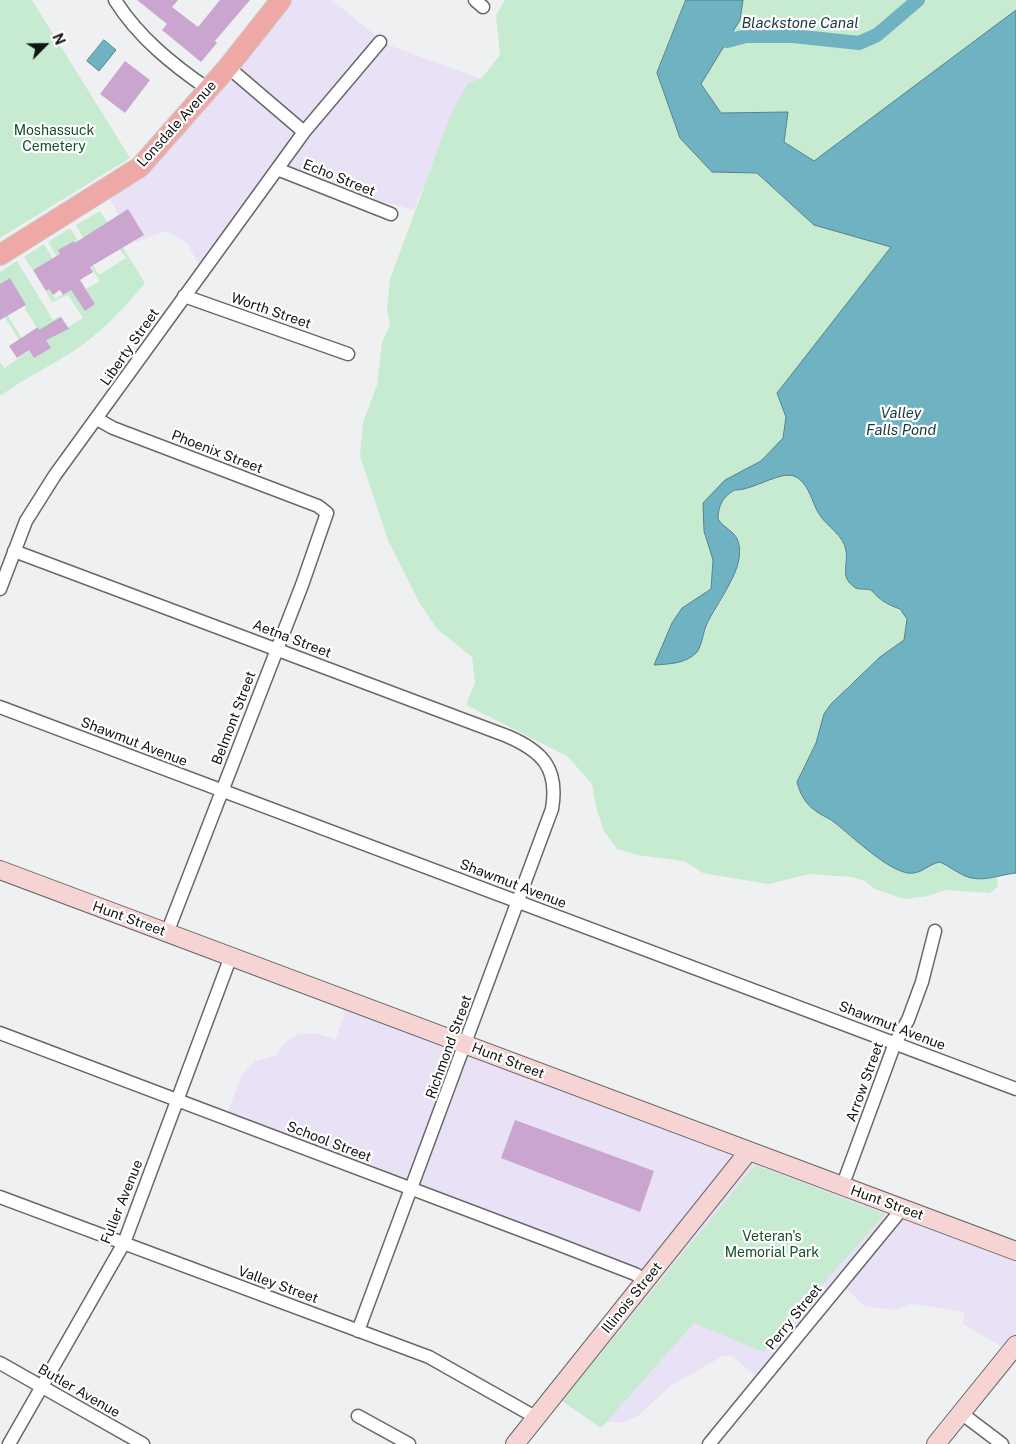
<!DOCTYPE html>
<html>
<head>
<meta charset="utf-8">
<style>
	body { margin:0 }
	#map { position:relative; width:1016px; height:1444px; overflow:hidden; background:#eff0f1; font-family:"Public Sans",sans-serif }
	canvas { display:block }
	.north { position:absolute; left:20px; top:20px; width:50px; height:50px; -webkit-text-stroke:4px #fff; paint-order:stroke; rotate:67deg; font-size:14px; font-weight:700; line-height:20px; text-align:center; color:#121313 }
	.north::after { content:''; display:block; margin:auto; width:18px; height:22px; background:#121313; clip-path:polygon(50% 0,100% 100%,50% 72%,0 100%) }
</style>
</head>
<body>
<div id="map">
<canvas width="1016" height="1444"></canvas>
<div class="north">N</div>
</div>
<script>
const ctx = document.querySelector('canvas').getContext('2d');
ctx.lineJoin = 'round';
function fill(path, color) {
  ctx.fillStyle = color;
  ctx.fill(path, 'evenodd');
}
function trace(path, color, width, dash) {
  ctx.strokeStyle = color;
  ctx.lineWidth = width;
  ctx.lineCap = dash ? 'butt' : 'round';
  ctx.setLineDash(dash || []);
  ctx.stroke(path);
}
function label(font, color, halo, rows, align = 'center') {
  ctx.font = font + ' "Public Sans",sans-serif';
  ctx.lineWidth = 4.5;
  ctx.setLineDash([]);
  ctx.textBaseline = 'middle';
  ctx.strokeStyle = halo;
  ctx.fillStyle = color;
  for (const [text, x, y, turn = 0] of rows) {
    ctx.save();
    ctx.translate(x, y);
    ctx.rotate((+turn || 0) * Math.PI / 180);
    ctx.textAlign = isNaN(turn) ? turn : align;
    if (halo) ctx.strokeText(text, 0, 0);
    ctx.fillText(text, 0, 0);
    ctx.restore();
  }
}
fill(new Path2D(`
	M278,0H332L386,44L481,79L419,196L414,210L376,200L367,207L276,174L202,271L187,243L166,231L136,242L126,229L105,190Z
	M347,1004L1016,1256V1340L1007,1350L963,1324L964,1312L912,1304L895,1310L864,1306L841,1283L758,1378L732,1356H723L669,1387L639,1415L625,1422H605L563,1385L641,1280L225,1118L242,1075L255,1061L278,1055L277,1052L288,1040L298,1034H318L336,1039Z`), '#e9e2f7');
fill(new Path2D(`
	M0,0H32L130,158L0,238Z
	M505,0H687L712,172L757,173L814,225L891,247L777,393L786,417L783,438L761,461L725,480L704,531L713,560L711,589L682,608L697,651L706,626L732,583L740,553L735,533L718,519L719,506L728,494L763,481L789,475L795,476L801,480L820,516L842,540L846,550L844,572L852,586L860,589L871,590C876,596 881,601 887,605C896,610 902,609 907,619L904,640L880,657L864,675L849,685L821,724L816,743L800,773L808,804L893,868C921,880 917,866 940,862C964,872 970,882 997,877L998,886L990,893L945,890L928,896L904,899L875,889L865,881L852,877L809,874L769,884L703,873L684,861L637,855L617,849L604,831L596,807L592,784L567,756L466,705L475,683L472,657L437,629L419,602L388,540L360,456L363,422L377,385L382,342L390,325L387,309L390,279L451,114L468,83L481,79L500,55L496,15Z
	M743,0H1016V10L814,162L784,142L787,112L721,113L701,84L740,20Z
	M100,211L145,283C123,310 98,336 69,354C46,368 22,380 0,396V362L5,368L27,352L0,310V303L34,358L50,348L25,309L26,305L0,284V272L17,261L53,320L60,316L68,327L83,318L68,295L52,302L46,291L49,289L55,299L67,292L33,270L24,257L44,244L85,311L95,304L86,289L100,281L74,241L58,250L73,275L70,278L48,242L70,228L99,275L126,258L119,248L89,249L76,225Z
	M755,1165L885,1214L763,1352L694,1323L601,1428L562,1401Z`), '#c7ebd0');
const water = new Path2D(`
	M686,0H743L740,20L701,84L721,113L788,112L784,142L814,161L1016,10V873C998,875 982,883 965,876C956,872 949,866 940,862C928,864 921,875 908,873C887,870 853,837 835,823C826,816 815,813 807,803C802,797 799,790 797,782L816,743L824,714L831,704L880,657L904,640L907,619L900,609C887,605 880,600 871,590C865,588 858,591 853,586C840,576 848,565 846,551C844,535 827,527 819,514C812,503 808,481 794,476C780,471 751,491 735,490C723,496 718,506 718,519C724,528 735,531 738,541C747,568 716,603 706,626C703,633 702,645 697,652C686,664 668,664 654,665L672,623L682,608L711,589L713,560L704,531L703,503L725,480L761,461L783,438L786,417L777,393L891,247L814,225L757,173L712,172L680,138L657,73Z
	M104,40L116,50L99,71L87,61Z`);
fill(water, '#6fb2c2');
trace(water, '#53828e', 1);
trace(new Path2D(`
	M727,41L746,36H793L859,43L877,35L918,0`), '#6fb2c2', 14);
fill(new Path2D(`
	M137,0H178L172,7L198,27L220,0H250L215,41L217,43L201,62L162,30L167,24Z
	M125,61L150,80L125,113L100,94Z
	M128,209L144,235L90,267L93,272L80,280L95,304L85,311L71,290L63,295L60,290L53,295L49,289L46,291L33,270L60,254L58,250L74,241L75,243Z
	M10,278L26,305L0,320V284Z
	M61,317L69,329L46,340L51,348L34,358L29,350L17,358L9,346L38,327L39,330Z
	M515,1120L654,1171L640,1212L501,1158Z`), '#c9a5d0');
const street = new Path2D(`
	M115,0C138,37 173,65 208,89
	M475,0L483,7
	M228,67L304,132
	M277,169L391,214
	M184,296L348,354
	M97,419L113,428L318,506L327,513L302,585L167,933
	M14,551L507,736C542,751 559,768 552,809L358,1331
	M0,589L26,521L55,475L304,132L380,42
	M0,707L1016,1089
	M0,1033L555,1243L635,1274L647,1281
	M842,1187L895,1043L908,1020L922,982L935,931
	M0,1197L429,1357L537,1418
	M0,1363L143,1444
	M961,1413L1002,1444
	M358,1416L409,1444
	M9,1444L124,1243L231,956
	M709,1444L902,1209`);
const secondary = new Path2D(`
	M0,870L1016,1251
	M515,1444L748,1152
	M936,1444L1016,1345`);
const primary = new Path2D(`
	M0,255L140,167L228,67L281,0`);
trace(street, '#676869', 15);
trace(secondary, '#676869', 20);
trace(primary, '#cbcbcb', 22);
trace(street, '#fff', 12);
trace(secondary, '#f6d4d3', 18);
trace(primary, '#eea9a7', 20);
label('14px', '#121313', '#fff', [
	["Lonsdale Avenue",177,124,-48],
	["Echo Street",339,178,22],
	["Worth Street",271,311,19],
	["Liberty Street",130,347,-55],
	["Phoenix Street",217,452,21],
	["Aetna Street",292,639,21],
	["Belmont Street",234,718,-69],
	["Shawmut Avenue",134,742,21],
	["Shawmut Avenue",513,884,21],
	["Hunt Street",129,919,20],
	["Shawmut Avenue",892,1026,21],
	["Richmond Street",449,1047,-70],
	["Hunt Street",508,1061,21],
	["Arrow Street",865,1082,-70],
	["School Street",329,1142,21],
	["Fuller Avenue",122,1202,-68],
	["Hunt Street",887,1203,20],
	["Valley Street",278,1285,20],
	["Illinois Street",632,1298,-51],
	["Perry Street",794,1317,-51],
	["Butler Avenue",79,1391,30]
]);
label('14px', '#174f2d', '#fff', [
	["Moshassuck",54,131],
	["Cemetery",54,147],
	["Veteran's",772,1237],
	["Memorial Park",772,1253]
]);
label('italic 15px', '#193a41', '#fff', [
	["Blackstone Canal",800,23],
	["Valley",901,413],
	["Falls Pond",901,430]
]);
</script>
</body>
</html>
